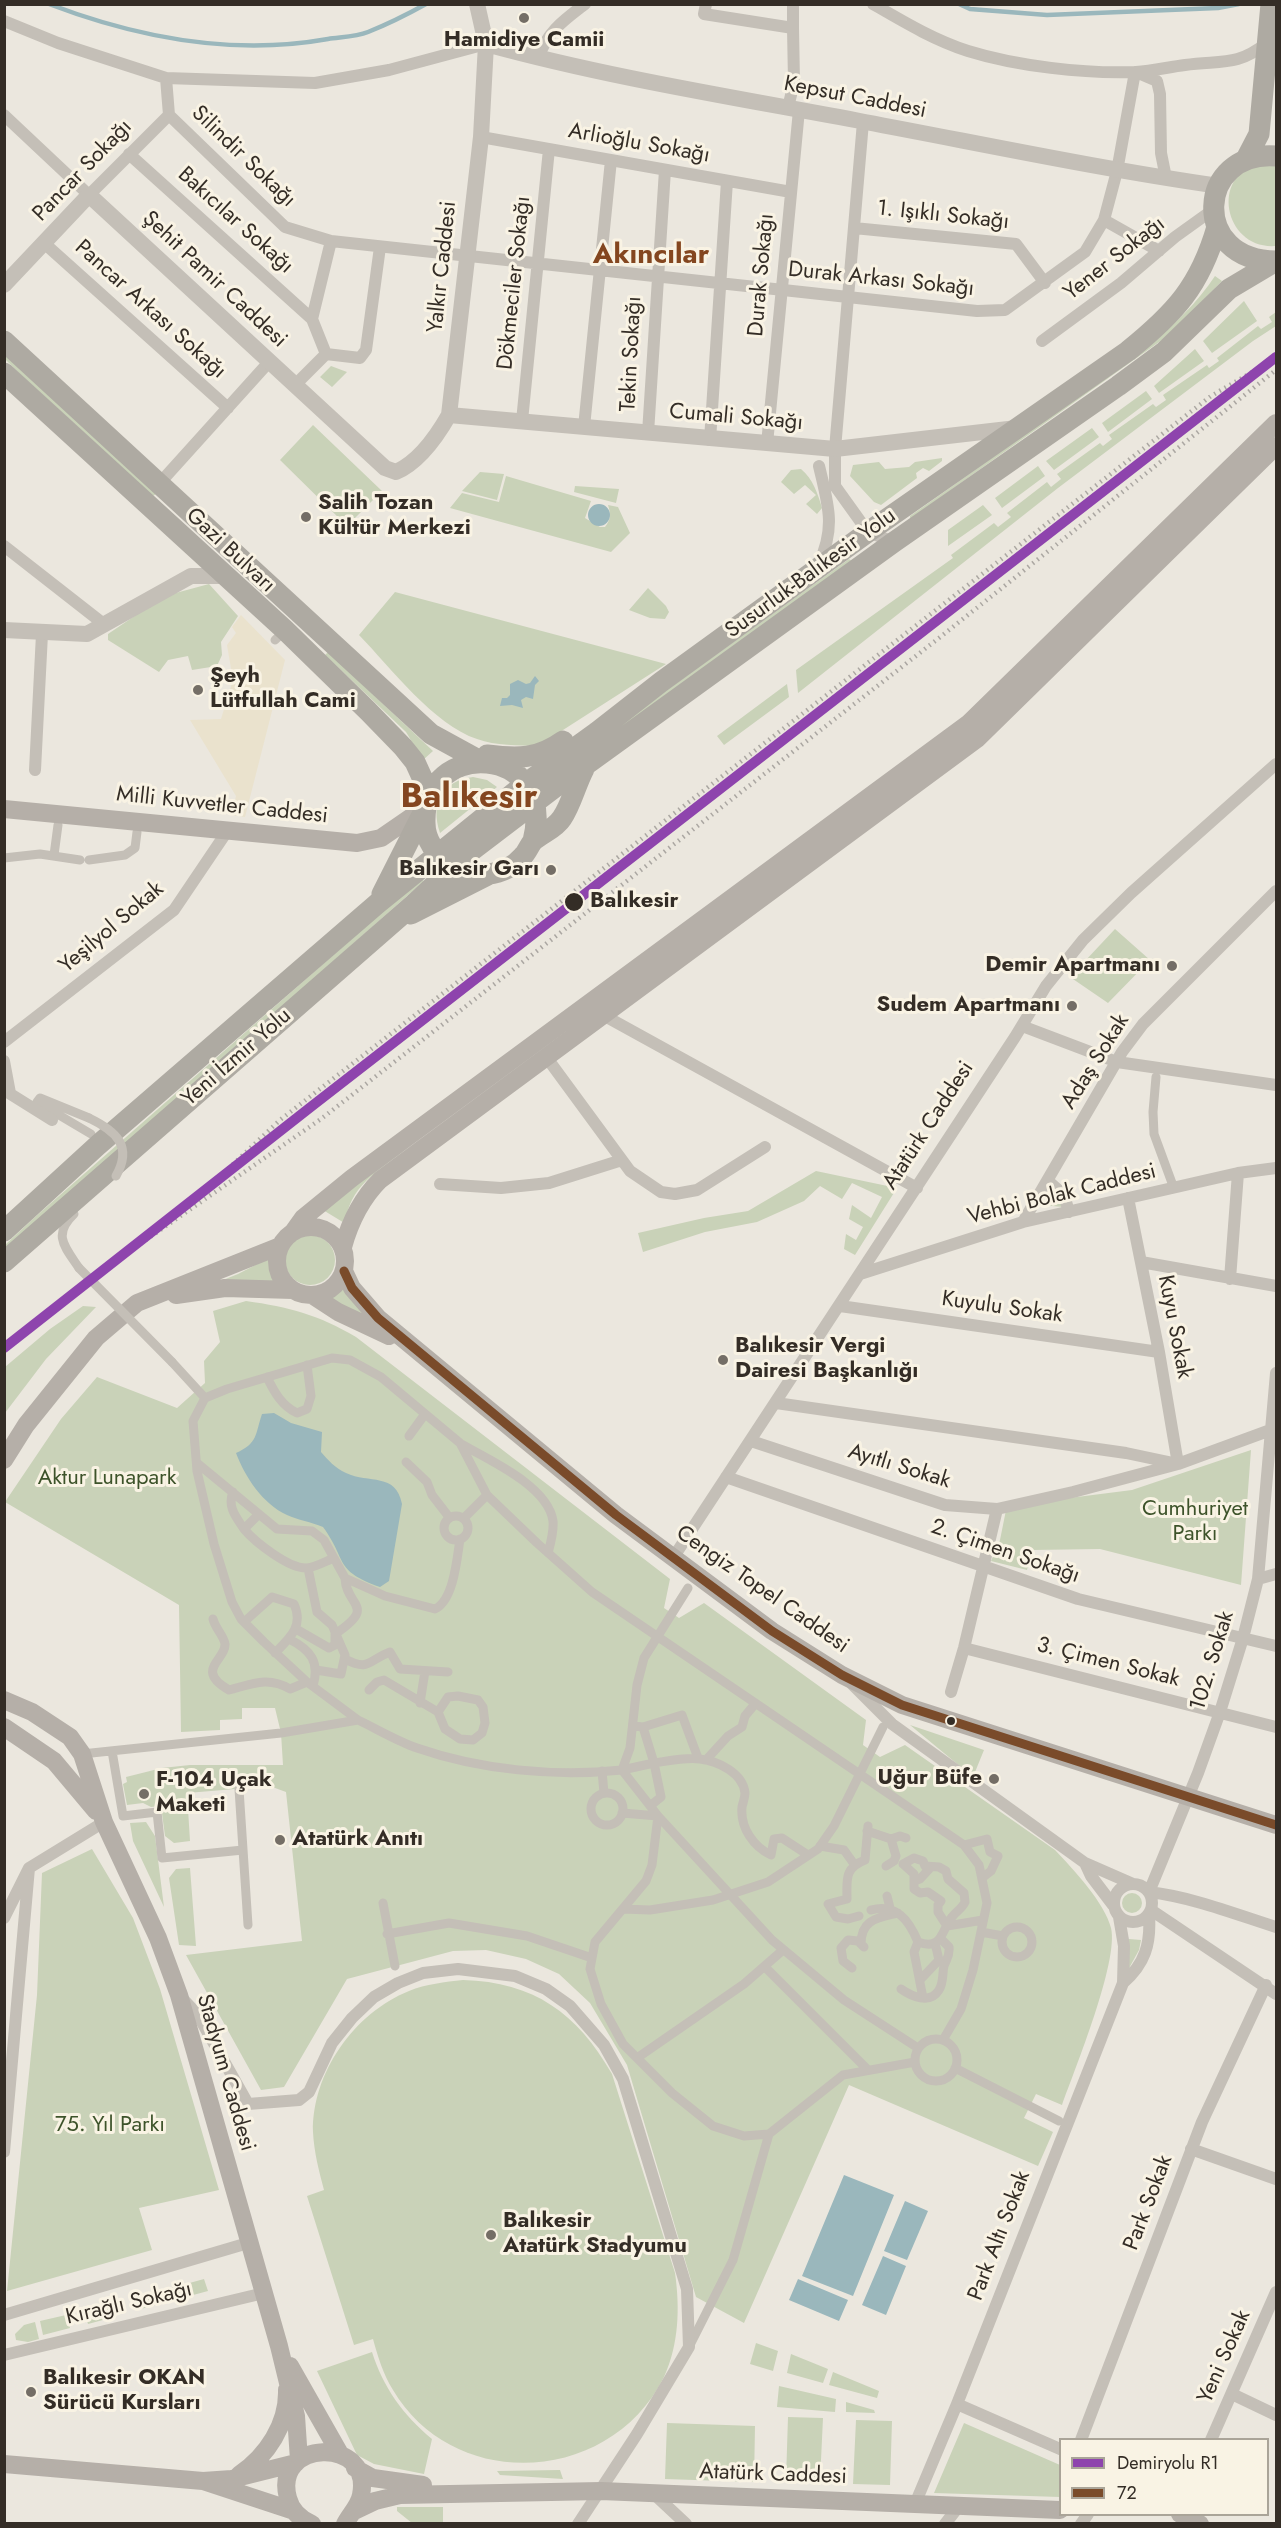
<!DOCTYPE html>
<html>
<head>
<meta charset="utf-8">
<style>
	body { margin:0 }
	#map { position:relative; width:1281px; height:2528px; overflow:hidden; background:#ebe7de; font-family:Jost,sans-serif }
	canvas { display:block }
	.frame { position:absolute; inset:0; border:6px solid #342d26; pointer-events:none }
	.legend { position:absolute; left:1059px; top:2438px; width:210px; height:78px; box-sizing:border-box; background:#f9f3e4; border:2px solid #aaa498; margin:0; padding:8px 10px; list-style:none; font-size:18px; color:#342d26 }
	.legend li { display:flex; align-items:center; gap:12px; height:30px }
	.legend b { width:30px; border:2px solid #aaa498 }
</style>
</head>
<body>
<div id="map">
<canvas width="1281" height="2528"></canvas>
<div class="frame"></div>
<ul class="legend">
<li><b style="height:8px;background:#8e44ad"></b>Demiryolu R1</li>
<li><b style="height:8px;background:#7a4b2a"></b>72</li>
</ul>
</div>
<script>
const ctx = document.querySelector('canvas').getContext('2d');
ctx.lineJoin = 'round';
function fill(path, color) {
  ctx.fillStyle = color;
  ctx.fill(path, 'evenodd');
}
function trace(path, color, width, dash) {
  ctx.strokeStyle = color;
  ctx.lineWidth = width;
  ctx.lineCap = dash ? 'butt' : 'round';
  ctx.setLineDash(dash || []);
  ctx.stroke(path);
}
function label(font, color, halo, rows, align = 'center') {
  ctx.font = font + ' Jost,sans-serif';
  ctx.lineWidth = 6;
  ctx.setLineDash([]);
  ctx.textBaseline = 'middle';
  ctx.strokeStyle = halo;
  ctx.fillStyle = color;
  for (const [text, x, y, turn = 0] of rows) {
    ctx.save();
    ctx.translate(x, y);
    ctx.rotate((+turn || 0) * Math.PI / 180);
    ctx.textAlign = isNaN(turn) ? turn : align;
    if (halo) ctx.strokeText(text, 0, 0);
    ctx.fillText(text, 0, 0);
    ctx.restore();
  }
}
fill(new Path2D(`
	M1276,164V246C1225,250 1210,177 1257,165C1263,164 1270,164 1276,164Z
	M1215,276L1222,281L1169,335L910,519V516C964,478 1017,440 1071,402C1122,365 1180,329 1215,276Z
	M1244,301L1257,321L1212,353L1203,341Z
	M1276,312V326L1253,341L1058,488L798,693L796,670L953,558L951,555L994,523L998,527L1011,517L1007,513L1047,482L1051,487L1061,479L1057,474L1100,443L1103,446L1112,439L1109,435L1153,404L1156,407L1166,400L1163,395L1207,365L1209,368L1219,361L1217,358L1258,326L1261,329L1272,322L1269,317Z
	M1195,349L1204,361L1159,393L1154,386Z
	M4,352L156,494L153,496L20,374L5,359Z
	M331,366L347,372L332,387L320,377Z
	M1146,391L1152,399L1108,432L1102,423Z
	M313,425L382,491L347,526L280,460Z
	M1092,428L1099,437L1054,470L1046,461Z
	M942,458V461L929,471L923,468L916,473L917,478L881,505L874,502L850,476L853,465L879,462L885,469L909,467L915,462Z
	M1038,466L1045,476L1002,508L995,498Z
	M801,469C813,479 818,494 822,508L817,514L806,504L816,495L805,485L794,494L781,482L791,470Z
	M480,472L504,474L497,500L462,491Z
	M506,476L591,501L585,518L600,527H605C611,519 611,515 608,505L618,507L630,533L611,552L450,508L462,493L499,502Z
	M575,486L619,489L616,503L574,492Z
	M983,505L992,515L948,546V530Z
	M849,559L852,561L549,780L546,777Z
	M209,584L238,616L221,642L222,655L217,666L192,670L188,656L168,660L159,672L108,640V634L142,611L172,594Z
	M648,588L666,606L669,612L665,619L650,618L629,610Z
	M395,592L666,664L538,746C518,745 496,746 477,739C434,725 391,668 359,635Z
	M328,652L433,751L423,760L406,732L325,655Z
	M787,684L789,697L724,745L717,736Z
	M473,777L487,780L497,787L440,833C430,803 442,781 473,777Z
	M421,878L424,881L5,1252V1245L35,1217Z
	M1115,929L1150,960L1108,1003L1070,977Z
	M406,1149C380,1170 347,1187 346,1224L323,1210L367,1174Z
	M816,1171L897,1188L855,1255L844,1249L846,1234L856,1240L863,1227L849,1219L852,1205L871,1218L882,1197L852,1183L842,1199L820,1186L804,1201L757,1222L705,1232L643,1252L638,1233L704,1218L748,1211Z
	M1054,1190L1063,1207L1041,1205Z
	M285 1260a25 25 0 1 1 50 0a25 25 0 1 1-50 0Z
	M269,1258L272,1273L278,1283L218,1282L238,1274Z
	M343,1285L374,1323L328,1298Z
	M246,1301C289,1307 319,1315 356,1337L670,1579L664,1608L679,1618L704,1603L866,1720L863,1745L880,1757L905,1745L1055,1850C1073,1869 1105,1903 1111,1928C1119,1961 1075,2069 1062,2105L1036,2094L1024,2118L1053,2132L1038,2166L849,2085L744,2323L696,2297L627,2065L590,2003L559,1974L526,1959L486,1950L453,1951L347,1979L284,2087L261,2090L186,1955L302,1941L286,1792L234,1773L235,1789L187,1793L190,1841L174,1843L165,1836L161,1806L151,1807L143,1803L127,1805L123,1784L127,1782L126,1777L162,1768L190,1765H283L281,1733L275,1708H242V1719L220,1720V1730L181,1732L179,1605L5,1502L61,1419L97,1377L177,1408L205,1383L204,1361L220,1342L213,1311Z
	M83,1306L96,1307L46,1359L5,1413V1367L50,1329Z
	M1251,1450L1241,1585L1100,1549L1032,1550L1027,1570L991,1561L1000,1540L1006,1510L1030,1503L1132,1490Z
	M910,1725L984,1750L973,1777Z
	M146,1822L155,1836L164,1907L133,1841L130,1823Z
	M92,1849L133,1918L160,1989L219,2190L139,2208L152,2250L7,2291L37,1995L42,1873Z
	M190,1868L196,1946L179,1945L169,1878L176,1869Z
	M1122 1903a10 10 0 1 1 20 0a10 10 0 1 1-20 0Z
	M1129,1939L1141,1940L1139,1950L1128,1970Z
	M463,1980C534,1982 577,2013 612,2074L675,2273C680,2308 679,2344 664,2377C611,2484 455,2494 393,2390C383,2374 378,2357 373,2339L354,2345L307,2196L324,2190C319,2171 314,2152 313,2132C312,2073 354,2013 409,1991C426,1984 445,1982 463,1980Z
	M204,2279L208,2291L167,2302L164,2290Z
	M159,2290L163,2303L137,2310L133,2297Z
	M111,2304L114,2317L88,2324L84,2311Z
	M66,2315L70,2328L43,2335L40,2321Z
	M35,2322L39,2339L28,2342L16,2340L15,2334L24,2325Z
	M756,2343L778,2351L773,2371L750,2364Z
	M372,2352C383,2387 403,2415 432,2439L424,2474L374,2464L357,2455L317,2371Z
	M791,2354L828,2369L823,2383L787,2373Z
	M833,2372L879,2391L877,2398L829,2385Z
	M779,2386L836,2399L835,2412L777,2407Z
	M846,2402L874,2410L875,2413L846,2412Z
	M788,2417L823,2418L820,2481L786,2480Z
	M856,2420L892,2421L890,2485L853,2484Z
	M667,2423L755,2426L754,2482L665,2479Z
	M964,2423L1060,2465V2497L934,2493Z
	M560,2470L563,2479L500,2475L497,2471Z
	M397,2507H443V2523H412L397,2511Z`), '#c9d2b8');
fill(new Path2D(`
	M241,615L285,660L245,817L231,815L236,796L190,720L221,719L233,680L227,645L236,633L232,627Z`), '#eae2cd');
fill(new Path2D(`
	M588 515a11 11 0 1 1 22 0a11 11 0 1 1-22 0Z
	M535,676L539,681L535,685L533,699L526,697L521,700L523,708L512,705L500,706L502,698H507L510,695V684L518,680L526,684L530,683Z
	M274,1413L291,1423L322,1432L321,1452C328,1460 335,1468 346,1473C369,1484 396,1472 402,1504L389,1581L380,1587C333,1570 348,1561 323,1527C311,1522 298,1520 287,1515C263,1504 245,1477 236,1453C258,1443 255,1435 262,1414Z
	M844,2175L894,2195L853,2296L802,2276Z
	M905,2201L928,2211L907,2260L884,2251Z
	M883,2256L906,2266L886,2315L862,2305Z
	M798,2279L848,2300L839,2321L789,2300Z`), '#9ab7bc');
trace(new Path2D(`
	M49,4C138,38 233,56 328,39C341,37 356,37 368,32C388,24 408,14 426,4
	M959,4L970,9L1047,15L1218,8L1239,4`), '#9ab7bc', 4.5);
trace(new Path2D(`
	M275,640L287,629
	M54,855L58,825
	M4,858L40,854L80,860
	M89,860L125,855L135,848L137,832
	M1156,1077L1153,1112L1154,1134L1172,1183
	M89,1118L40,1098L37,1102L91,1134
	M74,1214C52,1235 65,1247 79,1268
	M172,1362L205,1398
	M267,1377C274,1392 282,1406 297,1413L307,1409L311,1396L307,1365
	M409,1436L425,1414
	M461,1444C489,1460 548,1486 553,1521C554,1532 551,1542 548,1553
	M406,1462L427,1482L432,1495L449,1517
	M197,1463L277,1529L312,1531L324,1540L345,1578L385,1596L435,1609C454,1600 457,1558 460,1539
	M233,1492C227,1507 236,1517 244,1529
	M259,1514L244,1529C255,1542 289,1569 307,1568C316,1567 326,1561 334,1558
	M444 1528a12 12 0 1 1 24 0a12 12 0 1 1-24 0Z
	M464,1518L487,1495
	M308,1568L317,1612L332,1625L345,1655L341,1674L316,1670
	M213,1619C215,1628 224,1636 225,1644C226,1660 194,1670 229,1690C252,1684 268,1676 290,1689L307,1682
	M244,1622L272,1597L294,1604C304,1626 290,1638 275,1653
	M296,1629L329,1648L335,1645V1636
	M335,1634C378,1605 346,1607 345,1578
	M289,1639C311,1650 320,1662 313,1686
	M345,1659C370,1672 368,1660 390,1652L400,1669L448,1672
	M369,1690L377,1682L384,1680L438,1712L445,1729L460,1739L473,1740L482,1733L485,1723L483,1707L478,1700L458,1696L448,1697L438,1712
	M420,1703L425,1671
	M358,1720C377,1729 397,1741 417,1748C480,1770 555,1777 622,1770L658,1816L652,1865L646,1881L595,1942L590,1969L601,2004L623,2044L672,2093L713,2126L744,2136L769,2134L843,2075L915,2062
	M634,1726L643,1727L654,1763C668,1761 686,1757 700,1759C718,1761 743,1773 745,1793C745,1798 743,1802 742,1807C740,1828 754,1847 771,1855L774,1839L782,1838L808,1855
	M643,1727L682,1715L698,1758
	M112,1751L123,1816L157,1812L162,1858L243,1850
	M82,1754L281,1733L358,1720L307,1682L264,1642L241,1619L232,1602L214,1544L197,1471L193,1421L205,1398L227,1389L332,1358L350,1360L381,1377L460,1443L487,1495L537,1543L592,1592L964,1845L979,1865L987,1903L973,1970L961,2009L943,2040
	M706,1760L728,1736L742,1727L745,1716L755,1704
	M622,1770L630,1748L637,1685L644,1658L688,1588
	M622,1770L654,1763L661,1797L650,1806
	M602,1771L604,1793
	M239,1789L248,1925
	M591 1809a16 16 0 1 1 32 0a16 16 0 1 1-32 0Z
	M622,1813L658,1816L772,1940L844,2000L918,2048
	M867,1831L891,1839L900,1836L906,1838
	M964,1845L987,1839L990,1852L998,1856L991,1871L982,1878
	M820,1846L844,1850L854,1864
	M886,1866L894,1861L896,1856L891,1839
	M914,1881L920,1879L931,1867
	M887,1896L890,1908
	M383,1903L395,1966
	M623,1909L650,1910L713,1900L768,1882L818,1849L834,1826L883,1727
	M871,1910C896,1903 909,1920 918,1942C943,1951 941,1930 952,1917C956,1911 962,1909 965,1902L964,1893L948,1879L946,1871L939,1867L925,1866L923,1861L914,1858L903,1864L914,1874V1889L920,1893L928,1892L941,1901L938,1905V1912L947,1926
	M859,1916L848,1919L836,1917L828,1904L847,1899C847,1880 844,1868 865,1860L868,1826
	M947,1926L983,1920
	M1002 1942a15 15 0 1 1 30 0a15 15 0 1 1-30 0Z
	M981,1932L1003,1936
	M387,1934L449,1923L527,1936L592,1958
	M918,1942L914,1952L923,1998
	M861,1944C861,1919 878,1918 898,1913
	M765,1967L867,2069
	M852,1968L843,1961L841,1948L848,1940L858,1941L864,1947
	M920,1980L939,1960L935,1943
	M901,1989C911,1996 930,2005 939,1990C944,1982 942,1974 944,1966C947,1958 950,1956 949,1947L940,1938
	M915 2060a21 21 0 1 1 42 0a21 21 0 1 1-42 0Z
	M637,2058L744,1984L783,1950
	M955,2068L1059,2121
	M690,2345L733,2260L769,2134`), '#c4bfb7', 9);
trace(new Path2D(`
	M706,4L704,14L793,28L794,82L788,108
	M873,4C904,22 934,40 968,51C1016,66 1085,74 1136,72C1152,71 1169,67 1185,65C1222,60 1236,67 1267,43
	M4,21L58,43L166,78L315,83L389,70L486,44
	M793,28V4
	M538,58C548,31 563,21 585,4
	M1136,72L1157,81L1160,94L1161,153L1166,178
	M4,115L89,195L169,115L166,78
	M169,115L285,227L331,241L977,311L1005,310L1085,252L1104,220L1117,171L1135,72
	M863,122L835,449V486L868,532L894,542
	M481,137L791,192
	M129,154L312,319
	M1104,220L1159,251
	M854,228L1016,244L1045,283
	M331,241L312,319L326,354L360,358L366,350L380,247
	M44,243L228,408
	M1042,341L1121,283L1175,237L1214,209
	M295,385L326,354
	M522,421L549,149
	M584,427L611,160
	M648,433L665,170
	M710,440L727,181
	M767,444L799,110
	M158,485L269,362
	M4,546L105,625
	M819,563C836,527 828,504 819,466
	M35,770L42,634
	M603,1015L917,1188
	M1022,1026L1117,1062L1276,1085
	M4,1042L174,910L228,830
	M547,1058L630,1171L661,1192L675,1194L697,1190L765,1147
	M4,1061L10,1093
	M4,1090L52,1120
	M1048,1181L1064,1195L1069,1212
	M440,1184L501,1188L549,1183L622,1160
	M1023,1222L1122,1052L1143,1024L1276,891
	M1141,1262L1276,1286
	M860,1274L1023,1222L1238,1173L1276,1168
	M1230,1279L1238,1173
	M840,1306L1159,1352
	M1276,1373L1258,1579L1243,1638L1220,1712L1198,1773L1149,1892C1192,1897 1235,1914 1276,1927
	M776,1403L1126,1453L1178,1464L1159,1352L1128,1198
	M751,1441L945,1505L997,1509L1073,1492L1178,1464L1276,1428
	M726,1477L1078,1599L1276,1646
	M673,1558L1015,1037L1046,986L1083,940L1131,893L1276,764
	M1258,1579L1276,1574
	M964,1648L1276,1727
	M852,1684L892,1724L1085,1863L1133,1884
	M951,1692L964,1648L997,1509
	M1085,1863L1091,1876L1113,1905
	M1114 1903a19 19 0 1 1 38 0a19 19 0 1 1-38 0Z
	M1151,1910L1276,1994
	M4,1918L29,1868L104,1822
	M1123,1983C1145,1964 1151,1944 1149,1915
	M182,1998L198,2015L248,2104L299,2100L309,2092L332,2043L352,2018L374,1997L398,1983L423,1973L458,1969L515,1976L546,1989L570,2006L604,2045L623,2079L687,2289L689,2347L637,2434L578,2524
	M1191,2149L1276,2179
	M4,2152L29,1868
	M4,2315L248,2243
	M4,2355L264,2293
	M1232,2394L1276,2415
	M957,2404L1060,2449
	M1081,2440L1202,2122L1266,1985
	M1211,2440L1276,2292
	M654,2494L686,2524
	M915,2504L957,2404L1123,1983L1124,1946L1119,1917
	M945,2524L959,2506
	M1081,2524L1088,2514`), '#c4bfb7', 12);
trace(new Path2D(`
	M486,44C610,78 738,98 865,122C983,144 1100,169 1219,186
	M4,285L89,195L385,468L396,472C419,462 437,436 449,415L481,137L486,44L477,4
	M449,415L835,449L1017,428
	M4,630L87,634L191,576H226`), '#c4bfb7', 16);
trace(new Path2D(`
	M4,809L357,843L381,838L426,807
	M277 1261a34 34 0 1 1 68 0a34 34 0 1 1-68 0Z
	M293,1232L303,1218L352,1178L969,723L1276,423
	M343,1247C350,1222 361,1199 380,1180L977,739L1276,446
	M344,1271L352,1288L378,1318L616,1515L772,1631L842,1675L902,1705L1276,1825
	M176,1295L225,1288L293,1290
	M312,1295L338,1312L389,1336
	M4,1460L26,1425L96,1338L137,1303L280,1246
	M4,1700L32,1712L70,1737L82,1754L104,1822L158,1938L179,1995L279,2346L296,2416L299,2460
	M4,1727L54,1761L96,1811
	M290,2366L340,2454
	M4,2464L203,2481
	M355,2468L373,2478L423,2485
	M239,2475C267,2456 288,2424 287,2390
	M294,2511L203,2481L232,2479L296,2463
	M354,2511L375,2501L400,2495L601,2491L1060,2510
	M1180,2514L1200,2524
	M312,2524C300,2519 291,2510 288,2498C272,2439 373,2436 361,2495C359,2506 350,2514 345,2524`), '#b5afa8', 18);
trace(new Path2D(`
	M1276,156C1196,150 1190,261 1276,261
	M1246,159L1259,134L1271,4
	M4,341L431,734L484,763
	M4,373L285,630L368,711L403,747L415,762L430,795
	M487,755C518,759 538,759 563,741
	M533,841C558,743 422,737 425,823C425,840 436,855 449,864C471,881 505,877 523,856C527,852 529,846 533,841C542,833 555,829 562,818C571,805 576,784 584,769
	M382,894L425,809
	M411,914L490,874
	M4,1231L98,1145L378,903L525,784L597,732L661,682L868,532L1128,351C1175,313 1200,286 1217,227
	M4,1262L413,905L470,852L558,785L894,542L1118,386L1164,352L1229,289L1276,261`), '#aeaaa2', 21);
trace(new Path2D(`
	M211,1185L280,1120L1211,396L1273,360
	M111,1264L321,1119L939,638L1276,370`), '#aba7a2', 4.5, [1.5, 4.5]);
trace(new Path2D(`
	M89,1118C116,1131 133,1146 116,1176
	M79,1268L172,1362`), '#c4bfb7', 9);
trace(new Path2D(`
	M344,1271L352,1288L378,1318L616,1515L772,1631L842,1675L902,1705L1276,1825`), '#7a4b2a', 9);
trace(new Path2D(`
	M4,1348L312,1106L1276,357`), '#8e44ad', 10);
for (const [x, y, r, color] of [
	[524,18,6,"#746e66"],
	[306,517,6,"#746e66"],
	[198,690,6,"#746e66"],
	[551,870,6,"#746e66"],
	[574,902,10,"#342d26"],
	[1172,966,6,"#746e66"],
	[1072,1006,6,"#746e66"],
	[723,1360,6,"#746e66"],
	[951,1721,5,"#342d26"],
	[994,1779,6,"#746e66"],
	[144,1794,6,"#746e66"],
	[280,1840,6,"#746e66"],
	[491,2235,6,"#746e66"],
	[31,2392,6,"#746e66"]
]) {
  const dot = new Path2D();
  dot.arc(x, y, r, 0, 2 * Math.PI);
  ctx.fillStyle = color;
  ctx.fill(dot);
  trace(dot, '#f9f3e4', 2);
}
label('bold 22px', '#342d26', '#f9f3e4', [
	["Hamidiye Camii",524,41,"center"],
	["Salih Tozan",318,504],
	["Kültür Merkezi",318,529],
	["Şeyh",210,677],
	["Lütfullah Cami",210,702],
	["Balıkesir Garı",539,870,"right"],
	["Demir Apartmanı",1160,966,"right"],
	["Sudem Apartmanı",1060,1006,"right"],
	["Balıkesir Vergi",735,1347],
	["Dairesi Başkanlığı",735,1372],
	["Uğur Büfe",982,1779,"right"],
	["F-104 Uçak",156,1781],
	["Maketi",156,1806],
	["Atatürk Anıtı",292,1840],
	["Balıkesir",503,2222],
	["Atatürk Stadyumu",503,2247],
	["Balıkesir OKAN",43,2379],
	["Sürücü Kursları",43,2404]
], 'left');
label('22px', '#342d26', '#f9f3e4', [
	["Kepsut Caddesi",855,98,11],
	["Arlioğlu Sokağı",639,144,10],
	["Silindir Sokağı",243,157,44],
	["Pancar Sokağı",83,171,-46],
	["1. Işıklı Sokağı",943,216,6],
	["Bakıcılar Sokağı",235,221,42],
	["Yener Sokağı",1115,259,-38],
	["Yalkır Caddesi",443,267,-84],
	["Durak Sokağı",762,275,-85],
	["Şehit Pamir Caddesi",214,280,43],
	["Durak Arkası Sokağı",881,280,6],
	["Dökmeciler Sokağı",515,283,-84],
	["Pancar Arkası Sokağı",150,310,42],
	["Tekin Sokağı",632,354,-87],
	["Cumali Sokağı",736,418,5],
	["Gazi Bulvarı",230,551,43],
	["Susurluk-Balıkesir Yolu",811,574,-36],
	["Milli Kuvvetler Caddesi",222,806,6],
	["Yeşilyol Sokak",112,928,-40],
	["Yeni İzmir Yolu",237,1058,-41],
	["Adaş Sokak",1096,1062,-58],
	["Atatürk Caddesi",929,1126,-57],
	["Vehbi Bolak Caddesi",1062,1195,-14],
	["Kuyulu Sokak",1002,1308,8],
	["Kuyu Sokak",1174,1327,79],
	["Ayıtlı Sokak",899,1467,17],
	["2. Çimen Sokağı",1005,1552,19],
	["Cengiz Topel Caddesi",762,1590,35],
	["102. Sokak",1213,1661,-73],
	["3. Çimen Sokak",1108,1663,14],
	["Stadyum Caddesi",225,2073,74],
	["Park Sokak",1149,2203,-69],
	["Park Altı Sokak",1000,2236,-69],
	["Kırağlı Sokağı",129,2304,-13],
	["Yeni Sokak",1225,2357,-66],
	["Atatürk Caddesi",773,2475,2]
]);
label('bold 22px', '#342d26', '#f9f3e4', [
	["Balıkesir",590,902]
], 'left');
label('22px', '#3d532a', '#f9f3e4', [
	["Aktur Lunapark",107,1479],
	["Cumhuriyet",1195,1510],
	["Parkı",1195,1535],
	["75. Yıl Parkı",110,2126]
]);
label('bold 28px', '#84461f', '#f9f3e4', [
	["Akıncılar",651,256]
]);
label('bold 34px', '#84461f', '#f9f3e4', [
	["Balıkesir",469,799]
]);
</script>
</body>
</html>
